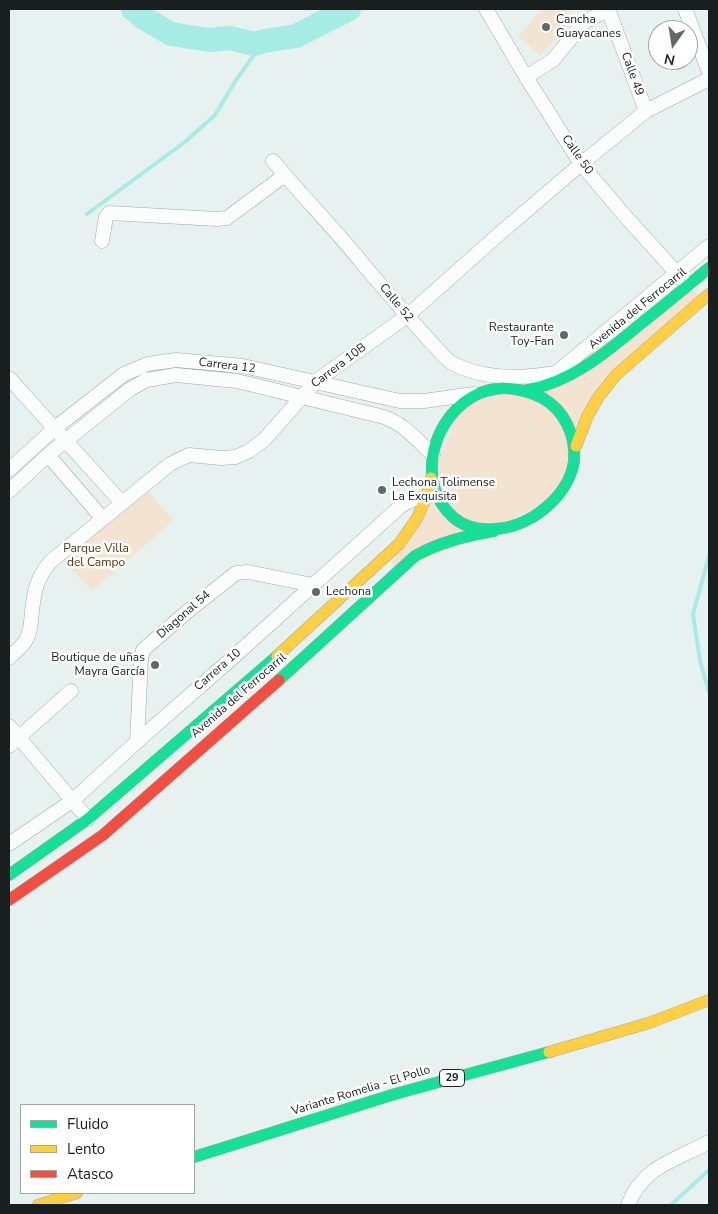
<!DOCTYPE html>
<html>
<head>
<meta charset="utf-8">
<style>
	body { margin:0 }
	#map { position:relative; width:718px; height:1214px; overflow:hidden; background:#e7f2f0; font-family:"Nunito Sans",sans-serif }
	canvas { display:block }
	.frame { position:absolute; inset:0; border:10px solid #181f1e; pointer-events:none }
	.legend { position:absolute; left:20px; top:1104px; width:175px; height:90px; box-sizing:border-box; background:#fff; border:1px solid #a3a5a5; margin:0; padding:6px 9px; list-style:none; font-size:15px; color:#181f1e }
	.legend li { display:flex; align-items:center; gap:10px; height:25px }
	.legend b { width:25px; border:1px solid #a3a5a5 }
	.north { position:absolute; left:648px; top:20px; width:50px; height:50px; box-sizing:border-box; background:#fff; border:1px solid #a3a5a5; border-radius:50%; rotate:193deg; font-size:14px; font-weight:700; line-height:20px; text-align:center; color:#181f1e }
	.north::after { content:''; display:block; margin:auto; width:18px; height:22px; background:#606968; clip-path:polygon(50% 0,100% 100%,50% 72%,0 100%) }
</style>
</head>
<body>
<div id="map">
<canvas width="718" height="1214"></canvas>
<div class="frame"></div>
<ul class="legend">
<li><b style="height:6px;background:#16e098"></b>Fluido</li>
<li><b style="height:6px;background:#ffcf43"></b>Lento</li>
<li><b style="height:6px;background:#f24e42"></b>Atasco</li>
</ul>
<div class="north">N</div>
</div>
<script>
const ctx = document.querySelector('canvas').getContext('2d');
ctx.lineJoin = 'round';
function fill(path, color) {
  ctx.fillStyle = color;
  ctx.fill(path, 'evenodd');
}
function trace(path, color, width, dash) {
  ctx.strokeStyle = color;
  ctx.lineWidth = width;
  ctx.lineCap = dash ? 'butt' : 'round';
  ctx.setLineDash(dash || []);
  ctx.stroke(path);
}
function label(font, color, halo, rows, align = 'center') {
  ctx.font = font + ' "Nunito Sans",sans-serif';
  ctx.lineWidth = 5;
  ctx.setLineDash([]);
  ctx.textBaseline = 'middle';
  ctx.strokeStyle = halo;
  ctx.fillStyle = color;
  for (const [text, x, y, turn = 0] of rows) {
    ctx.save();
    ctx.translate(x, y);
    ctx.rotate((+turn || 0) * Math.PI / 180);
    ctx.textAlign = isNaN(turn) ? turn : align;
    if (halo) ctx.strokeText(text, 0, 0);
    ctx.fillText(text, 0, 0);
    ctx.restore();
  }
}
fill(new Path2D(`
	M542,9H564L575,18L540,56L518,36Z
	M689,287L704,299L616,375L561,492L494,531L397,571L391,564L431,478L462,404L539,388Z
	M143,486L174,520L92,591L59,555Z`), '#f3e4d1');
trace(new Path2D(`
	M87,214L185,142L215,115L236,80L264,41
	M709,556L693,614L700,661L709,692
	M671,1205L709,1170`), '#a7ece4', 4);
trace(new Path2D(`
	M133,9L144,18L171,34L209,40L230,38L254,44L264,41L296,36L349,9`), '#a7ece4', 24);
const street = new Path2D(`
	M486,9L526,77L581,164L625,216L683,280
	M608,9L646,111
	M685,9L709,72
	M526,77L553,60L584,22L610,9
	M273,161C302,196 334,228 363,264C385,290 407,316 430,341C437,348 444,358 452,363C484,380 521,379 556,373L709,246
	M102,241L106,217L109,213L217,219L227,218L285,175
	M9,378L122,503
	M48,455L103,519
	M9,470L55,428L124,374L148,364L176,360L243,366L400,401H424L474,394
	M9,491L48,455L129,390L146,380L176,375L237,381L384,417C404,424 417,440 433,455
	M9,658C14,652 24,646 27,638C31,630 31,621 32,612C34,591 37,578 50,562L170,464L189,455L221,458L236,457L249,451L264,440L316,381L407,316L498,235L581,164L646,111L709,79
	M9,726L88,819
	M137,741L141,660L143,650L188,611L236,573L248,572L313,585
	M9,746L71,691
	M9,844L72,801L141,738L229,661L402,505L414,499L426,498
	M628,1205C643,1166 676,1160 709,1142`);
const fast = new Path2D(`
	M502,388C530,389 554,398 567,424C573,436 575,448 574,461C569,497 528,529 493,529C480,530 465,527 454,518C413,483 433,413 480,393C487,390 495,389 502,388Z
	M527,390C573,382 609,350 644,321C666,304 687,286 709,268
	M279,680L415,556C440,542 466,536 494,531
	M9,875L88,819L277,656
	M194,1157L395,1094L549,1052`);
const slow = new Path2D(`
	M576,446L587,417L597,399L616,375L709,294
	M277,656L399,544L417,518L426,498L431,478
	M549,1052L649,1023L709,1000
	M38,1205L77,1193`);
const jam = new Path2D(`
	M9,900L103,835L279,680`);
trace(street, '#a0a8a7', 15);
trace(fast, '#a0a8a7', 12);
trace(slow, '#a0a8a7', 12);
trace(jam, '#a0a8a7', 12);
trace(street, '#fbfdfd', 14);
trace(fast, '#16e098', 11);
trace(slow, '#ffcf43', 11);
trace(jam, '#f24e42', 11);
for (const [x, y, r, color] of [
	[546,27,5,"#606968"],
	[564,335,5,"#606968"],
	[382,490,5,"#606968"],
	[316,592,5,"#606968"],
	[155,665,5,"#606968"]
]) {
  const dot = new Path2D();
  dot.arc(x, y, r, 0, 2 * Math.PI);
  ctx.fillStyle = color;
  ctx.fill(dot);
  trace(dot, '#fff', 2);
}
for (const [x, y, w] of [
	[452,1078,25]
]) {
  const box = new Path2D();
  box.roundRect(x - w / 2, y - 8.5, w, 17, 4);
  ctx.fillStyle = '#fff';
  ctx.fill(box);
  trace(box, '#181f1e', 1);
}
label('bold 11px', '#181f1e', null, [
	["29",452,1078]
]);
label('12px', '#181f1e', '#fff', [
	["Cancha",556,20],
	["Guayacanes",556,34],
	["Restaurante",554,328,"right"],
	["Toy-Fan",554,342,"right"],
	["Lechona Tolimense",392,483],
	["La Exquisita",392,497],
	["Lechona",326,592],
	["Boutique de uñas",145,658,"right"],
	["Mayra García",145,672,"right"]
], 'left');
label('12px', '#181f1e', '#fff', [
	["Calle 49",632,74,70],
	["Calle 50",577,155,55],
	["Calle 52",396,303,50],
	["Avenida del Ferrocarril",638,309,-39],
	["Carrera 12",227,366,7],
	["Carrera 10B",339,366,-37],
	["Diagonal 54",184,615,-41],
	["Carrera 10",218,670,-41],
	["Avenida del Ferrocarril",239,696,-41],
	["Variante Romelia - El Pollo",361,1091,-17]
]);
label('12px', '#543108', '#fff', [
	["Parque Villa",96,549],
	["del Campo",96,563]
]);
</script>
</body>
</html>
